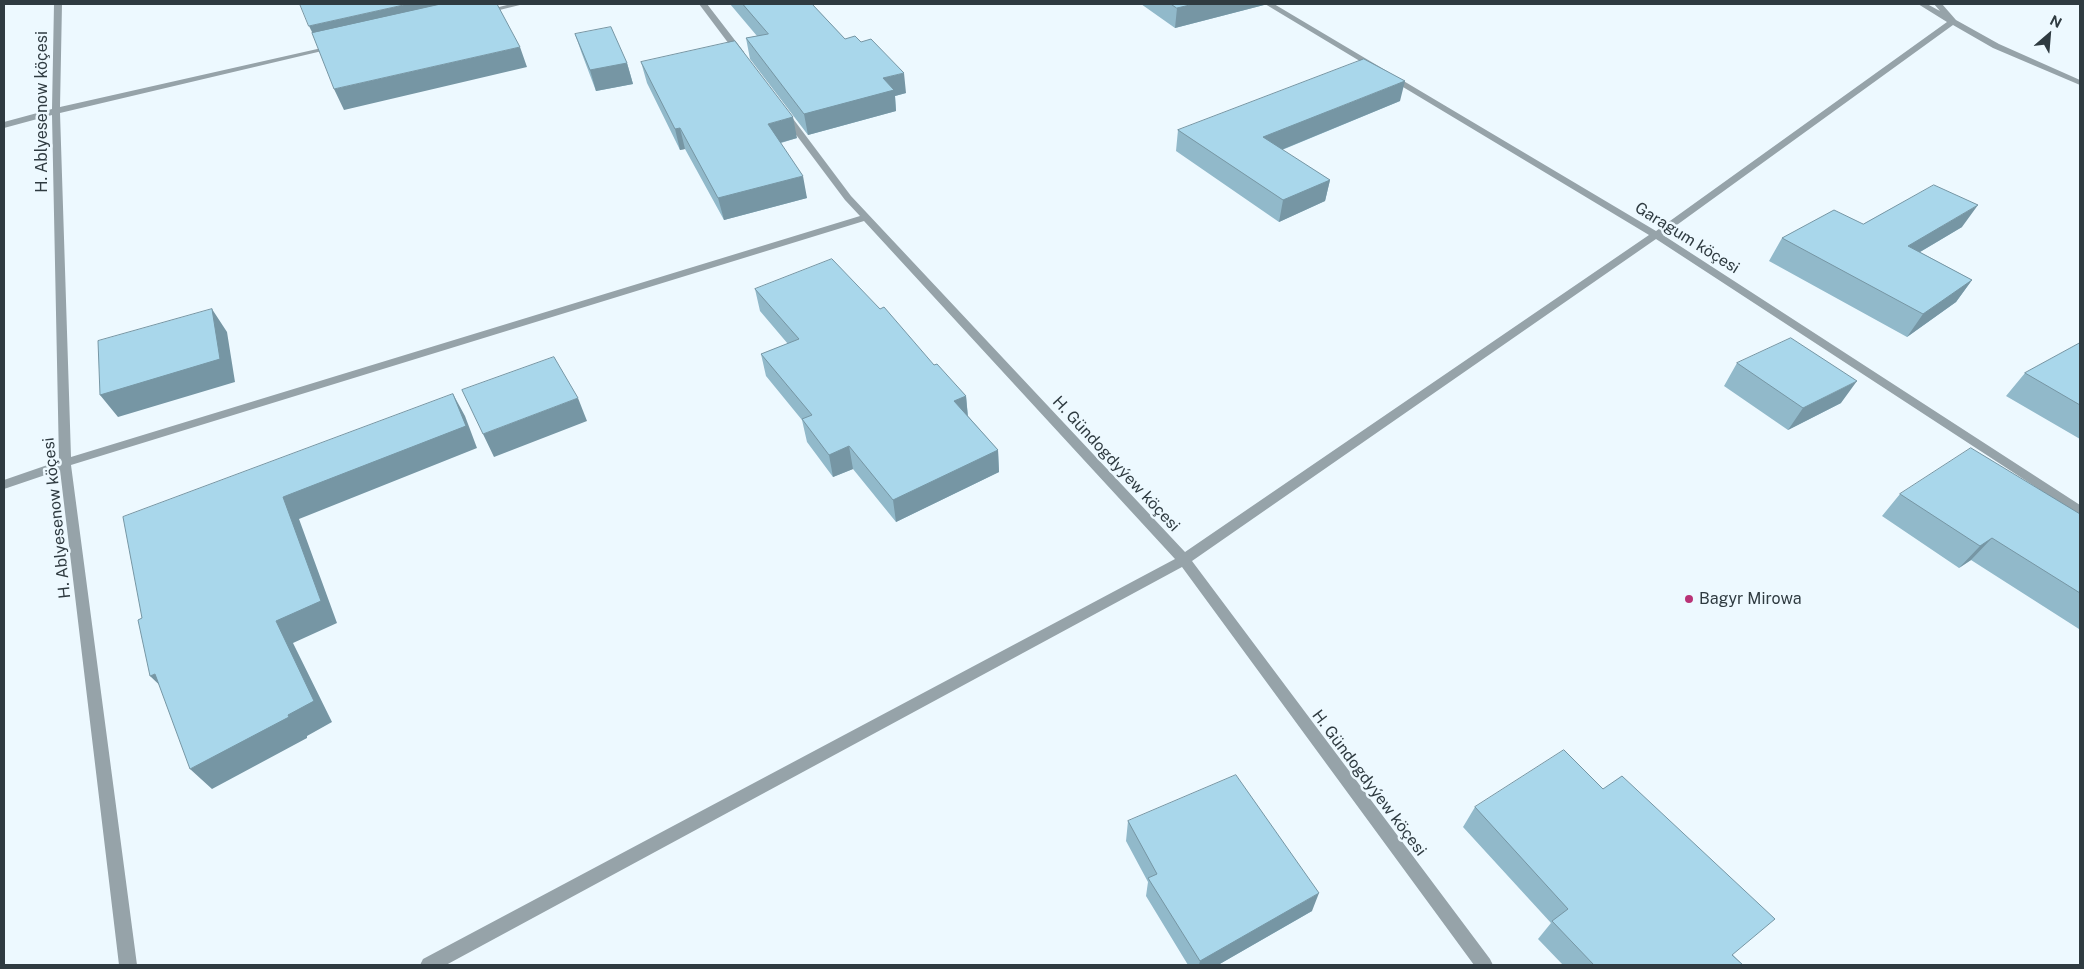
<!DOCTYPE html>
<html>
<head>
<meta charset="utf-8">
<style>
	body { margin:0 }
	#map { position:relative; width:2084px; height:969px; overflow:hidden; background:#edf9ff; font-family:"Public Sans",sans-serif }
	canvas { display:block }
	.frame { position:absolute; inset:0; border:5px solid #2f3b41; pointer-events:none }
	.north { position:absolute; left:2024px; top:10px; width:50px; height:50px; -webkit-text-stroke:4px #edf9ff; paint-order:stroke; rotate:27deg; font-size:14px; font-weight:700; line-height:20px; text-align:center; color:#2f3b41 }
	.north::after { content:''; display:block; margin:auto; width:18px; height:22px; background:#2f3b41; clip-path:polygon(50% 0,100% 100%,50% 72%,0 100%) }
</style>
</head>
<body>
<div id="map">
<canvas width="2084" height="969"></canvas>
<div class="frame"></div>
<div class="north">N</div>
</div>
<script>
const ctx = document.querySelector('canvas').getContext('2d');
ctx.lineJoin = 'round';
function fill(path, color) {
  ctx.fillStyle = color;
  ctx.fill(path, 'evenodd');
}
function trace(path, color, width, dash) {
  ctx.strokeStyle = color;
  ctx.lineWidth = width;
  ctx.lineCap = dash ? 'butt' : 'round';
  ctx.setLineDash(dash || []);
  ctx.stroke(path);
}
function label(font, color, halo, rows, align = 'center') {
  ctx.font = font + ' "Public Sans",sans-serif';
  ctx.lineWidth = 5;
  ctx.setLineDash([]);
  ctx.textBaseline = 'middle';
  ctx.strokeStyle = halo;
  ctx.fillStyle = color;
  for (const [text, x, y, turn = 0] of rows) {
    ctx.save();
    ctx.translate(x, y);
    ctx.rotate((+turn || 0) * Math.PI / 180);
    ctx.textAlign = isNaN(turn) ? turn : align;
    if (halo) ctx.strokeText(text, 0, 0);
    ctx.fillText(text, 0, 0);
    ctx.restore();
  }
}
fill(new Path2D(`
	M54,4H62L60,107L335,45L339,47L60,113L71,457L860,216L845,200L782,116L781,114L785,111L788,112L851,196L1185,552L1649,235L1265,4H1274L1656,231L1947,22L1918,4H1927L1940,11L1934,4H1942L1956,20L1999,44L2080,80V85L1993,48L1953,25L1663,235L2080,505V516L1656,239L1192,561L1490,959L1493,965H1474L1182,567L446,965H420L423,959L1175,559L864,221L71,465L137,965H119L60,470L4,489V480L59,461L52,115L4,128V122L52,109Z
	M511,4H524L483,14L479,12Z
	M699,4H707L744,52V56H738Z`), '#96a3a9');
fill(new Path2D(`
	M730,4H812L845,39L906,93L895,96L896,111L808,135L750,59L746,38L757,36Z
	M1141,4H1264V5L1175,28Z
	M575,34L627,63L633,84L596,91L582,54Z
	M641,62L797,138L781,143L807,198L724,220L685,149L680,150L647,83Z
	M1400,101L1282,150L1330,180L1325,201L1279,222L1176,151L1178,130Z
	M1863,224L1962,227L1920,252L1972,280L1956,302L1907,337L1769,261L1782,238Z
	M755,289L934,365L966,396L968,416L998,450L999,472L896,522L853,469L833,477L807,442L802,420L766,376L761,354L788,344L760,311Z
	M2080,343V439L2006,396L2025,373Z
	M1737,363L1841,403L1788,430L1724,386Z
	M1900,494L2080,514V628L2079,629L1971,560L1959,568L1882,516Z
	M1475,807L1733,955L1743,965H1563L1538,939L1551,923L1463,827Z
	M1128,821L1312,911L1218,965H1188L1146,896L1148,882L1126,841Z`), '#91b9ca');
fill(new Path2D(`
	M408,4H493L319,46L309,26Z
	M1194,4H1264V5L1175,28L1177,8Z
	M520,47L527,67L344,110L334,89Z
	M627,63L633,84L596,91L590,70Z
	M904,73L906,93L895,96L896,111L808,135L804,114L883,78Z
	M1405,81L1400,101L1259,159L1263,137Z
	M793,117L797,138L772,145L768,124Z
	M680,128L685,149L680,150L675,129Z
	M803,176L807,198L724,220L718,198Z
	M1330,180L1325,201L1279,222L1283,200Z
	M1978,205L1962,227L1893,268L1908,246Z
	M1972,280L1956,302L1907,337L1923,314Z
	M212,309L227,332L235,382L118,417L100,395Z
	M1857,381L1841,403L1788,430L1803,408Z
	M453,394L465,416L477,448L299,519L337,623L293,643L332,722L307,736V738L212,789L190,769L288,715L276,621L283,497Z
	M966,396L968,419L954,401Z
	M578,398L587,421L494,457L483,434Z
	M849,446L853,469L833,477L829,455Z
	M998,450L999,472L896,522L893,500Z
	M1992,538L1971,560L1959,568L1980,546Z
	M155,674L172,697L150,676Z
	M1319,893L1312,911L1218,965H1199L1200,961Z`), '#7696a4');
const building = new Path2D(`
	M300,4H408L309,26Z
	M441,4H497L520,47L334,89L312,33Z
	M743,4H812L845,39L855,36L861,42L871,39L904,73L883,78L894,90L804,114L746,38L768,34Z
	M1171,4H1194L1177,8Z
	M611,27L627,63L590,70L575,34Z
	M735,41L793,117L768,124L803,176L718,198L680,128L675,129L641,62Z
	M1364,59L1405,81L1263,137L1330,180L1283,200L1178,130Z
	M1934,185L1978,205L1908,246L1972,280L1923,314L1782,238L1834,210L1863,224Z
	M832,259L880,309L884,307L934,365L937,364L966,396L954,401L998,450L893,500L849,446L829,455L802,419L812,415L761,354L799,339L755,289Z
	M212,309L220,359L100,395L98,341Z
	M1791,338L1857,381L1803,408L1737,363Z
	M2080,343V405L2025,373Z
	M554,357L578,398L483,434L462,390Z
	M453,394L466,426L283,497L321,601L276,621L314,701L288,715L289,717L190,769L155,674L150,676L138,620L142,618L123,517Z
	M1971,448L2080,514V593L1992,538L1980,546L1900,494Z
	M1564,750L1603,789L1622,776L1775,919L1732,955L1743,965H1594L1552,921L1568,909L1475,807Z
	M1236,775L1319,893L1200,961L1148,878L1157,874L1128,821Z`);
fill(building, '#a9d7eb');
trace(building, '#7696a4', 1);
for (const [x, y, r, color] of [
	[1689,599,5,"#b93376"]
]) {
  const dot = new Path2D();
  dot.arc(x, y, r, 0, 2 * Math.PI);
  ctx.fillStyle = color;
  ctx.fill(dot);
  trace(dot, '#edf9ff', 2);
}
label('16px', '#2f3b41', '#edf9ff', [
	["H. Ablyesenow köçesi",42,112,-90],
	["Garagum köçesi",1687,238,32],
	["H. Gündogdyýew köçesi",1116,464,47],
	["H. Ablyesenow köçesi",57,518,-96],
	["H. Gündogdyýew köçesi",1369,783,53]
]);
label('16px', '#2f3b41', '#edf9ff', [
	["Bagyr Mirowa",1699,599]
], 'left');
</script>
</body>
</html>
